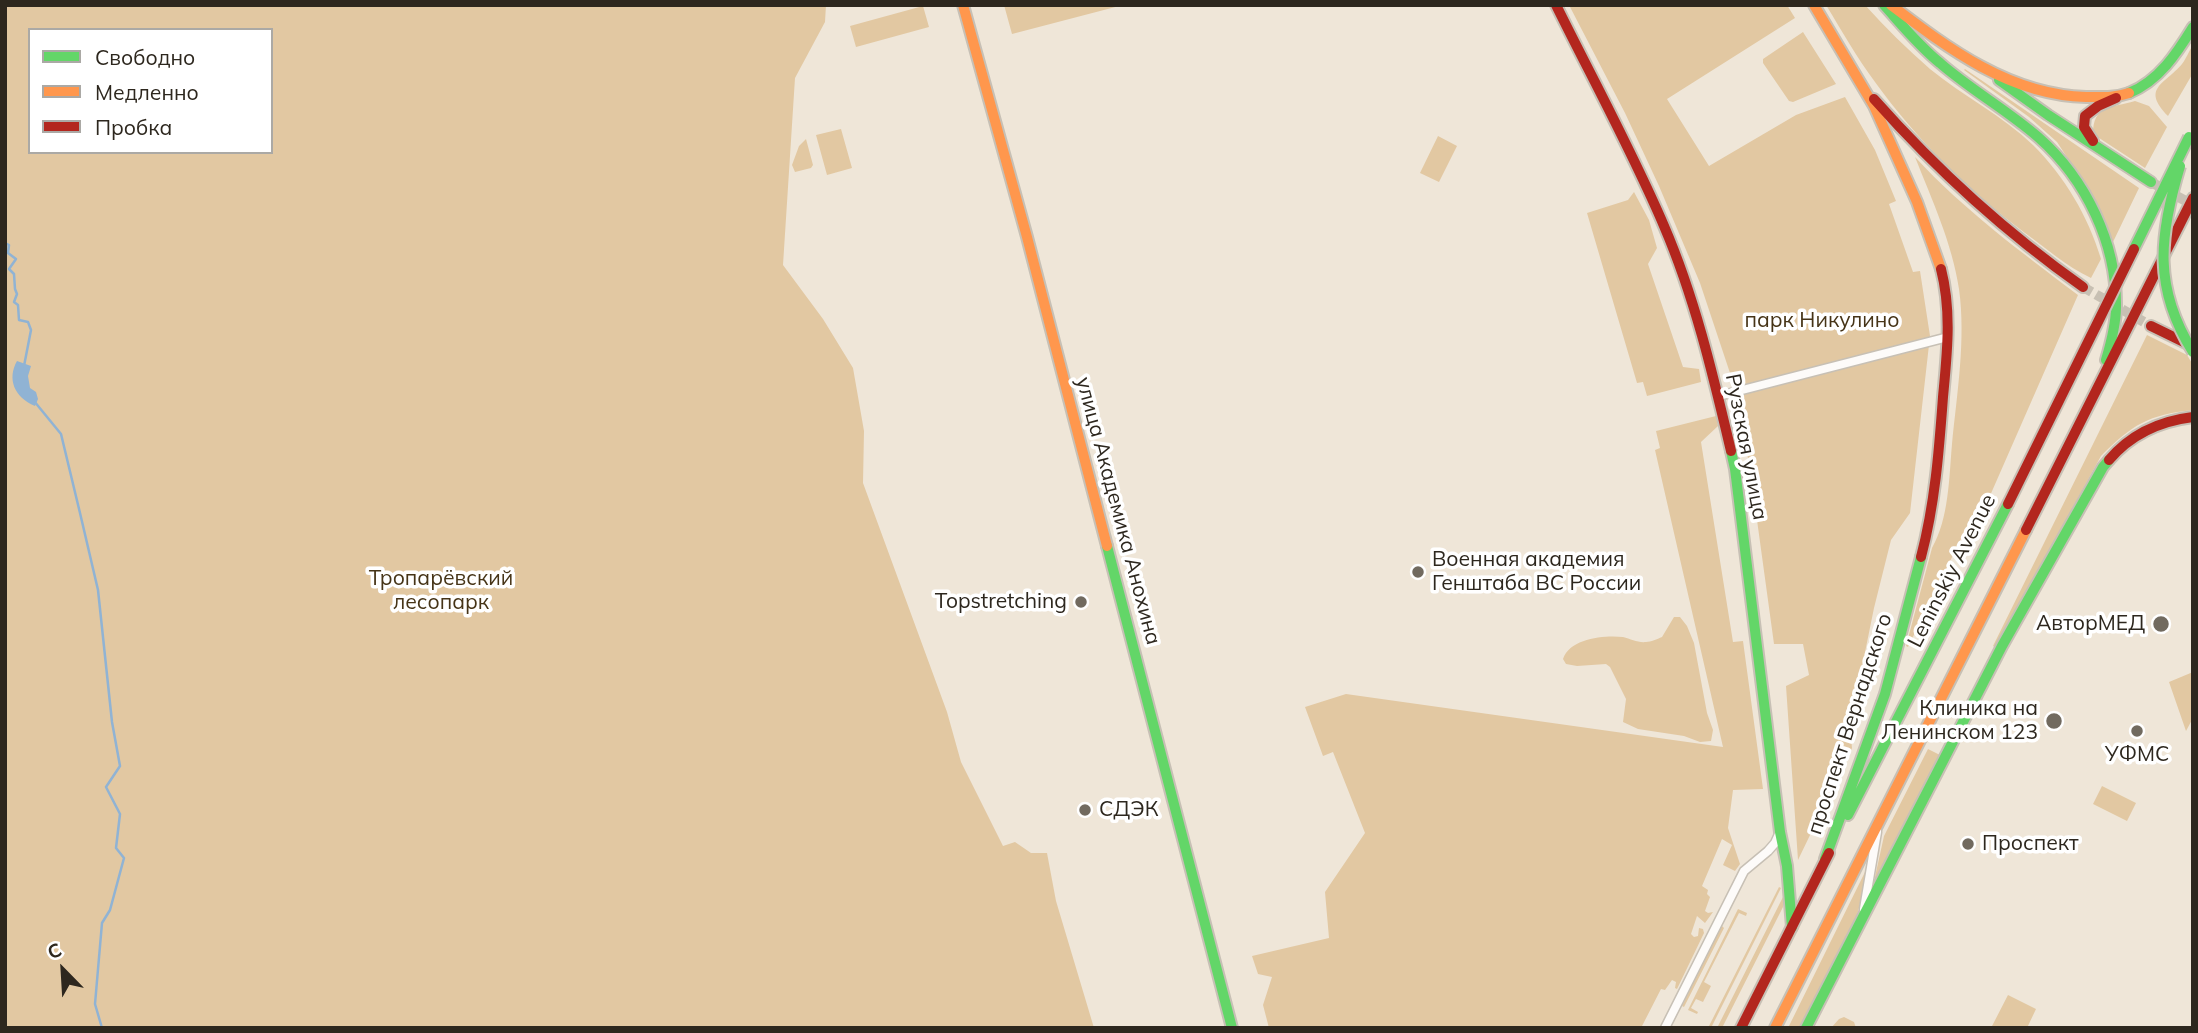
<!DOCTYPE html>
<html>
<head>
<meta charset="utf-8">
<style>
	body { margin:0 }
	#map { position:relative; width:2198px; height:1033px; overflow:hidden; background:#efe6d8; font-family:Mulish,sans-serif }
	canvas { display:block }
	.frame { position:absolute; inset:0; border:7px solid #2d271e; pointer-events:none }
	.legend { position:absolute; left:28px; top:28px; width:245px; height:126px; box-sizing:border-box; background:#fff; border:2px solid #aba9a5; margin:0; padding:9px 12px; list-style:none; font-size:21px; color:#2d271e }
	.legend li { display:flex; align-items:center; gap:14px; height:35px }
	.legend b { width:35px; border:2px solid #aba9a5 }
	.north { position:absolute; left:28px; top:935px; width:70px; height:70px; -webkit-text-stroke:5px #fff; paint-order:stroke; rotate:336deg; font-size:19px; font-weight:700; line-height:28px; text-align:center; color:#2d271e }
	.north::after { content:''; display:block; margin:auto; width:24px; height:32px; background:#2d271e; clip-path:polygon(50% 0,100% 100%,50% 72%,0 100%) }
</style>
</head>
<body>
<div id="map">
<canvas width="2198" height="1033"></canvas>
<div class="frame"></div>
<ul class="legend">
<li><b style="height:9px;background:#63d668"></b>Свободно</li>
<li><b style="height:9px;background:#ff974d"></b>Медленно</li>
<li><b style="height:9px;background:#b3261e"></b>Пробка</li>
</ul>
<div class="north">С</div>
</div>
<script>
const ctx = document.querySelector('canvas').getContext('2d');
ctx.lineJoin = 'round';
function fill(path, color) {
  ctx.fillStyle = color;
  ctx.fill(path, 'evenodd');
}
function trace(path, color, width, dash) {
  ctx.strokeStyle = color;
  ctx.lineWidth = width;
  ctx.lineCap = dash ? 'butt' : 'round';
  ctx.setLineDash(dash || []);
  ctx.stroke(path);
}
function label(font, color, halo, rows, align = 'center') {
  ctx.font = font + ' Mulish,sans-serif';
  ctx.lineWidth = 7;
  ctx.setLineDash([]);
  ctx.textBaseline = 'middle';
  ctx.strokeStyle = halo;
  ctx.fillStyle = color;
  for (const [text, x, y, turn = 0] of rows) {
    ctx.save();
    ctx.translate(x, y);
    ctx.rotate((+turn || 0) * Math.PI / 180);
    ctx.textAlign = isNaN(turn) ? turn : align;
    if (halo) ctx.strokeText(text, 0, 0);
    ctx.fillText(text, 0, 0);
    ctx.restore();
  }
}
fill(new Path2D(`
	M5,5H826L825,22L795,78L783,265L823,319L853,368L864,431L863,483L947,712L961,762L1003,846L1015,842L1031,853H1047L1056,901L1094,1028H5ZM30,30H271V152H30Z
	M1004,5H1123L1012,34Z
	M1569,5H1787L1795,18L1667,99L1709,166L1796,115L1845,97L1875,150L1896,201L1889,204L1913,272L1920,271L1930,336L1910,513L1891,540L1874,608L1850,726L1852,748L1798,860L1786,686L1809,675L1803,644H1774L1750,469L1734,385L1700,283L1659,186L1625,113Z
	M1826,5H1865C1886,28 1907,49 1930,69C1963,96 2003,116 2033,145C2065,177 2088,216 2101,259L2091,278C2066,266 2047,249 2025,233C1968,190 1917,140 1875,82C1857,58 1842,31 1826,5Z
	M923,6L929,27L856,47L850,26Z
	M1803,32L1836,84L1793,102L1789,101L1763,63V59Z
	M2193,45V73L2168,116C2141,88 2164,85 2182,64C2186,59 2189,51 2193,45Z
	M1965,69L2139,188L2113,242L2093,197L2057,142L2029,117L1964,70Z
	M2135,101L2149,106L2167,127L2145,168L2093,134C2093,105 2111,108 2135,101Z
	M841,129L852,168L827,175L816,135Z
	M1438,136L1457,146L1439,182L1420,173Z
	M806,139L813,165L811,168L795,172L792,165L799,146Z
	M1915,157C1964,210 2021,252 2078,295L1989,498L1982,496L1908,647L1906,646L1932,548C1949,518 1949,478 1952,444C1957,393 1966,340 1959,289C1952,243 1932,200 1915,157Z
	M1634,192L1649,220L1657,248L1648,264L1683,367L1699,369L1701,382L1647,396L1643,382L1637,383L1587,213L1628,200Z
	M2147,335L2187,355L2193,365V410C2148,415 2133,424 2101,456L1996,648L1993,646Z
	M1716,416L1718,426L1701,442L1733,642L1743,641L1763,789L1733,790L1728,828L1740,864L1735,871L1723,865L1732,845L1722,839L1702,886L1708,890L1707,894L1710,897L1705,911L1708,913L1713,912L1705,923L1697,916L1691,934L1694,937L1698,936L1699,928L1703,929L1704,933L1677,989L1675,988L1676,982L1672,980L1665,990L1661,989L1641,1028H1269L1263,1005L1272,977L1258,974L1252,956L1329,938L1325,892L1365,833L1333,752L1323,756L1305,707L1346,694L1723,747L1655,450L1660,448L1656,431Z
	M1674,617H1680L1687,626L1694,643L1707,713L1713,730L1711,741L1700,742L1684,736L1638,729L1623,722L1626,699L1610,667L1606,664L1577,666L1566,664L1563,659C1570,638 1605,635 1623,637C1631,639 1638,643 1646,642C1651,642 1657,639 1662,637Z
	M2193,672V718L2186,731L2169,682Z
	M1928,749L1942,756L1871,895L1884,836Z
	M2102,786L2136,803L2127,821L2093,804Z
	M1865,872L1867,873L1858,912L1851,930L1802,1028H1788Z
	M1779,887L1781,888L1711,1028H1708Z
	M1785,893L1783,907L1722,1028H1717Z
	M1738,909L1747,913L1746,916L1739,913L1704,982L1711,986L1703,1002L1696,999L1691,1008L1698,1012L1697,1014L1688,1010Z
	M1721,925L1724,928L1684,1007L1682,1006Z
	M2008,995L2036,1009L2027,1028H1991Z
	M1844,1017L1854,1022L1856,1028H1831L1839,1019Z`), '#e2c8a2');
fill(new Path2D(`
	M17,361L31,366L28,376L30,388L36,392L38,399L35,406C14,397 7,379 17,361Z`), '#90b3d4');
trace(new Path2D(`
	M5,243L9,245L8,253L16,259L9,269L14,274L15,289L17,294L14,302L18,305L19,320L28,322L31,330L24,366
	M34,401L61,434L80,513L98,590L112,722L120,766L106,787L120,814L116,848L124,858L110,910L102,923L95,1004L102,1028`), '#90b3d4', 2.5);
trace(new Path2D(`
	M2151,182L2193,205
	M2083,287L2151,326`), '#c8c0b3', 10, [10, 5]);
const street = new Path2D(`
	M1719,396L1948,337
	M1864,909L1877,832
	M1665,1028L1744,871L1768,851L1775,843L1780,832`);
const fast = new Path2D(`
	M1884,5C1902,25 1919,46 1940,63C1971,90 2007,110 2038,137C2086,179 2117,244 2116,307C2116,325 2111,343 2106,360
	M1999,80L2048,115L2151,182
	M2129,93C2159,81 2177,53 2193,27
	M1731,451L1735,469L1780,832L1787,866L1792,927
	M1107,546L1232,1028
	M1848,815L2008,504
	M1825,859L1885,694L1921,557
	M1806,1028L2002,646L2103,467L2109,460`);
const slow = new Path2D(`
	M963,5L1027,237L1107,546
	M1814,5L1874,106L1917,202L1941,269
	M1891,5C1949,49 2010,95 2086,97C2101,97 2115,98 2129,93
	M1775,1028L2026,530`);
const jam = new Path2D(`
	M1556,5C1592,78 1632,151 1664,226C1695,298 1713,375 1731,451
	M1874,99C1937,170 2005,232 2083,287
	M2093,141L2084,127L2085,116L2098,106L2116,98
	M2151,326L2192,346
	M2109,460C2131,434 2160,421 2193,417
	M2026,530L2193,198
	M1921,557C1935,504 1939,451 1943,397C1947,354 1952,312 1941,269
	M1741,1028L1829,853`);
trace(street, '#c7c0b5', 11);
trace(fast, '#c7c0b5', 14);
trace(slow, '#c7c0b5', 14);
trace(jam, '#c7c0b5', 14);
trace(street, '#fdfbf9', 8);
trace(fast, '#63d668', 10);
trace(slow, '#ff974d', 10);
trace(jam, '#b3261e', 10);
const fastBridge = new Path2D(`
	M2180,166C2159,236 2153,288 2193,352
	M2134,249L2189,137`);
const jamBridge = new Path2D(`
	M2008,504L2134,249`);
trace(fastBridge, '#c7c0b5', 14, []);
trace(jamBridge, '#c7c0b5', 14, []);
trace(fastBridge, '#63d668', 10);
trace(jamBridge, '#b3261e', 10);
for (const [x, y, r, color] of [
	[1418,572,7,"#716a5f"],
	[1081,602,7,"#716a5f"],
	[2161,624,9,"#716a5f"],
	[2054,721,9,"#716a5f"],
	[2137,731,7,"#716a5f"],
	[1085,810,7,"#716a5f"],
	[1968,844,7,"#716a5f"]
]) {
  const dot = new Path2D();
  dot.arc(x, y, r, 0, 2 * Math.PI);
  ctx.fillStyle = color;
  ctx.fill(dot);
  trace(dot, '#fff', 2.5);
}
label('21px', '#463417', '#fff', [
	["парк Никулино",1822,321],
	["Тропарёвский",441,579],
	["лесопарк",441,603]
]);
label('21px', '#2d271e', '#fff', [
	["Рузская улица",1746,447,79],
	["улица Академика Анохина",1118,511,75],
	["Leninskiy Avenue",1952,571,-63],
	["проспект Вернадского",1850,724,-72]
]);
label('21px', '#2d271e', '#fff', [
	["Военная академия",1432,560],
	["Генштаба ВС России",1432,584],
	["Topstretching",1067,602,"right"],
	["АвторМЕД",2145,624,"right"],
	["Клиника на",2038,709,"right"],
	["Ленинском 123",2038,733,"right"],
	["УФМС",2137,755,"center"],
	["СДЭК",1099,810],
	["Проспект",1982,844]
], 'left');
</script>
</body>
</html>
